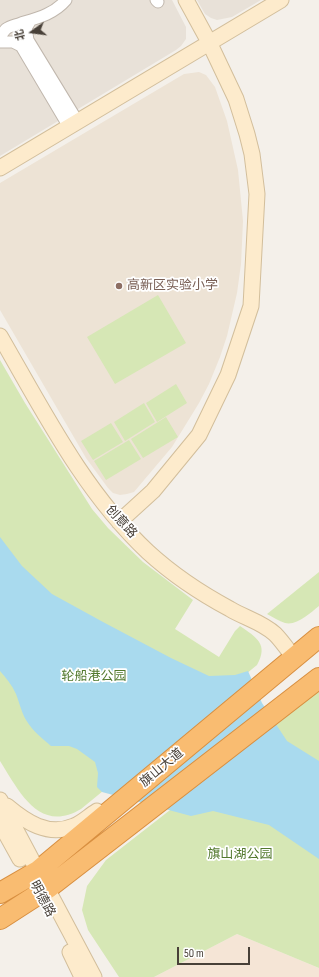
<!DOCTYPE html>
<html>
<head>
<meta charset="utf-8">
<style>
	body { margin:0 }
	#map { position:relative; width:319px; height:977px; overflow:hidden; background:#f4f0ea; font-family:"Sofia Sans Condensed","Noto Sans SC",sans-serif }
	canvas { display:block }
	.north { position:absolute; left:12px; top:12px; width:40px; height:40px; -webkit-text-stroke:3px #fff; paint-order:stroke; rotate:256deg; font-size:11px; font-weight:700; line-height:16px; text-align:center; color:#484038 }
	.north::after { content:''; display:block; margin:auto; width:14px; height:18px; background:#484038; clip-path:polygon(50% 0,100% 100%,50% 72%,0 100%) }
	.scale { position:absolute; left:177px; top:947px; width:73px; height:18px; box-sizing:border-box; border:2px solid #484038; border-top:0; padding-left:5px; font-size:12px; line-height:14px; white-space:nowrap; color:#484038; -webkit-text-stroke:3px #fff; paint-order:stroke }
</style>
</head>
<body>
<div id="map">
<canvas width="319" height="977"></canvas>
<div class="north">北</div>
<div class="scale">50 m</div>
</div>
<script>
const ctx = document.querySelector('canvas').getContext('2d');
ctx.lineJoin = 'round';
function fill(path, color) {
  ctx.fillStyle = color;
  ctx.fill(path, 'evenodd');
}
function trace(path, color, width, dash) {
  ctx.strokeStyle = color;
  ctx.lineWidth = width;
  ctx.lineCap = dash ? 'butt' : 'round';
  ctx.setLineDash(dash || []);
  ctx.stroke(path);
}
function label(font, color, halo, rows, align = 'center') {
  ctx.font = font + ' "Sofia Sans Condensed","Noto Sans SC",sans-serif';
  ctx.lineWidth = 3.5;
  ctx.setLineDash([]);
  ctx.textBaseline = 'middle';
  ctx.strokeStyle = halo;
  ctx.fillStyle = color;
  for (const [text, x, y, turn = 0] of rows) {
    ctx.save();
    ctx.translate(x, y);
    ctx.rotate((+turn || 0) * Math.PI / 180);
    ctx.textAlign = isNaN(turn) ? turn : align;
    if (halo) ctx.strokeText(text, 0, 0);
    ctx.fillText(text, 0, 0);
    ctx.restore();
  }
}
fill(new Path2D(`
	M0,0H172L186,27V39L181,46L176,50L0,156Z
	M197,0H261L232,17L217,20L211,18L205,14Z`), '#e8e1d8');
fill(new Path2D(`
	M237,934L319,968V977H154Z`), '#f5e5d6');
fill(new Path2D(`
	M199,72L206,75L215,87L227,121L238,170L243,221L241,264L237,293L227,336L220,357L209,384L199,403L172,447L139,486L134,492L127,494L120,495L113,493L108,488L86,458L0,310V183L184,74Z`), '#ede3d5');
fill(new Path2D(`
	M158,295L186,343L115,384L87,337Z
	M0,360L25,403L92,509L108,528L143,562L193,600L175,629L219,657L235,631L240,626C256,637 269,644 257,665L81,809C39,834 19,791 0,761Z
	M176,384L187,403L157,422L146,403Z
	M144,403L155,422L125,441L114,422Z
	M166,417L178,437L143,458L131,439Z
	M111,423L123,442L93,460L81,441Z
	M129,440L141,459L106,480L94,461Z
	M319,572V606C310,613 297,626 285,623C279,621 273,617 267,614Z
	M319,690V968L237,934L154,977H119L88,930L82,910L87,886L106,860L215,775Z`), '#d6e7b5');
fill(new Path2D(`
	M0,537L22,566L52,594L103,622L171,658L209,676L235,675L248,671L262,703L287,741L319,761V859L269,825L213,811L191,816L102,792L97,787L98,773L95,762L77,749L69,746H51C43,739 34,732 28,723C22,715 20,704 16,694C12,685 6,678 0,671Z`), '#a9daee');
const street = new Path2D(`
	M156,0L158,2
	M31,20L26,28L28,40L78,122
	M0,37C2,34 4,31 6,29C10,26 16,25 21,23C38,18 54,14 66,0
	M0,42H13L21,46L69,127`);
const secondary = new Path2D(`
	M0,168L281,0
	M0,336C44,412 84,492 148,552C172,574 202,594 230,609C245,618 262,622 275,634C282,641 288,650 294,658
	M119,522L153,491L199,435L228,375L251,306L257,194L252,154L247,134L236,99L209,42L186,0
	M0,800L94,977
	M7,806C26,822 48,837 74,826C82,823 89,816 97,811
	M0,823L20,859
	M70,952L82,977`);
const highway = new Path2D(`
	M0,893L38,871L319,637
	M0,919L48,888L319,678`);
trace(street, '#c0b7ad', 13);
trace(secondary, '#d2be9b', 17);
trace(highway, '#d88f40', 22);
trace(street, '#fff', 11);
trace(secondary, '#fdebcc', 15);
trace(highway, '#f9bc71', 20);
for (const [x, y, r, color] of [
	[119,286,4,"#8d6e63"]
]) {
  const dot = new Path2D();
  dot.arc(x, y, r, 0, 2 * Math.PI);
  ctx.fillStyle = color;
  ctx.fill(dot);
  trace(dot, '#fff', 1.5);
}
label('13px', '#785e54', '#fff', [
	["高新区实验小学",127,286]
], 'left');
label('13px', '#484038', '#fff', [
	["创意路",121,522,48],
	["旗山大道",162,768,-40],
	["明德路",42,899,62]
]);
label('13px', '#52792d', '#fff', [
	["轮船港公园",94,677],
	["旗山湖公园",240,855]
]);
</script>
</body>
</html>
